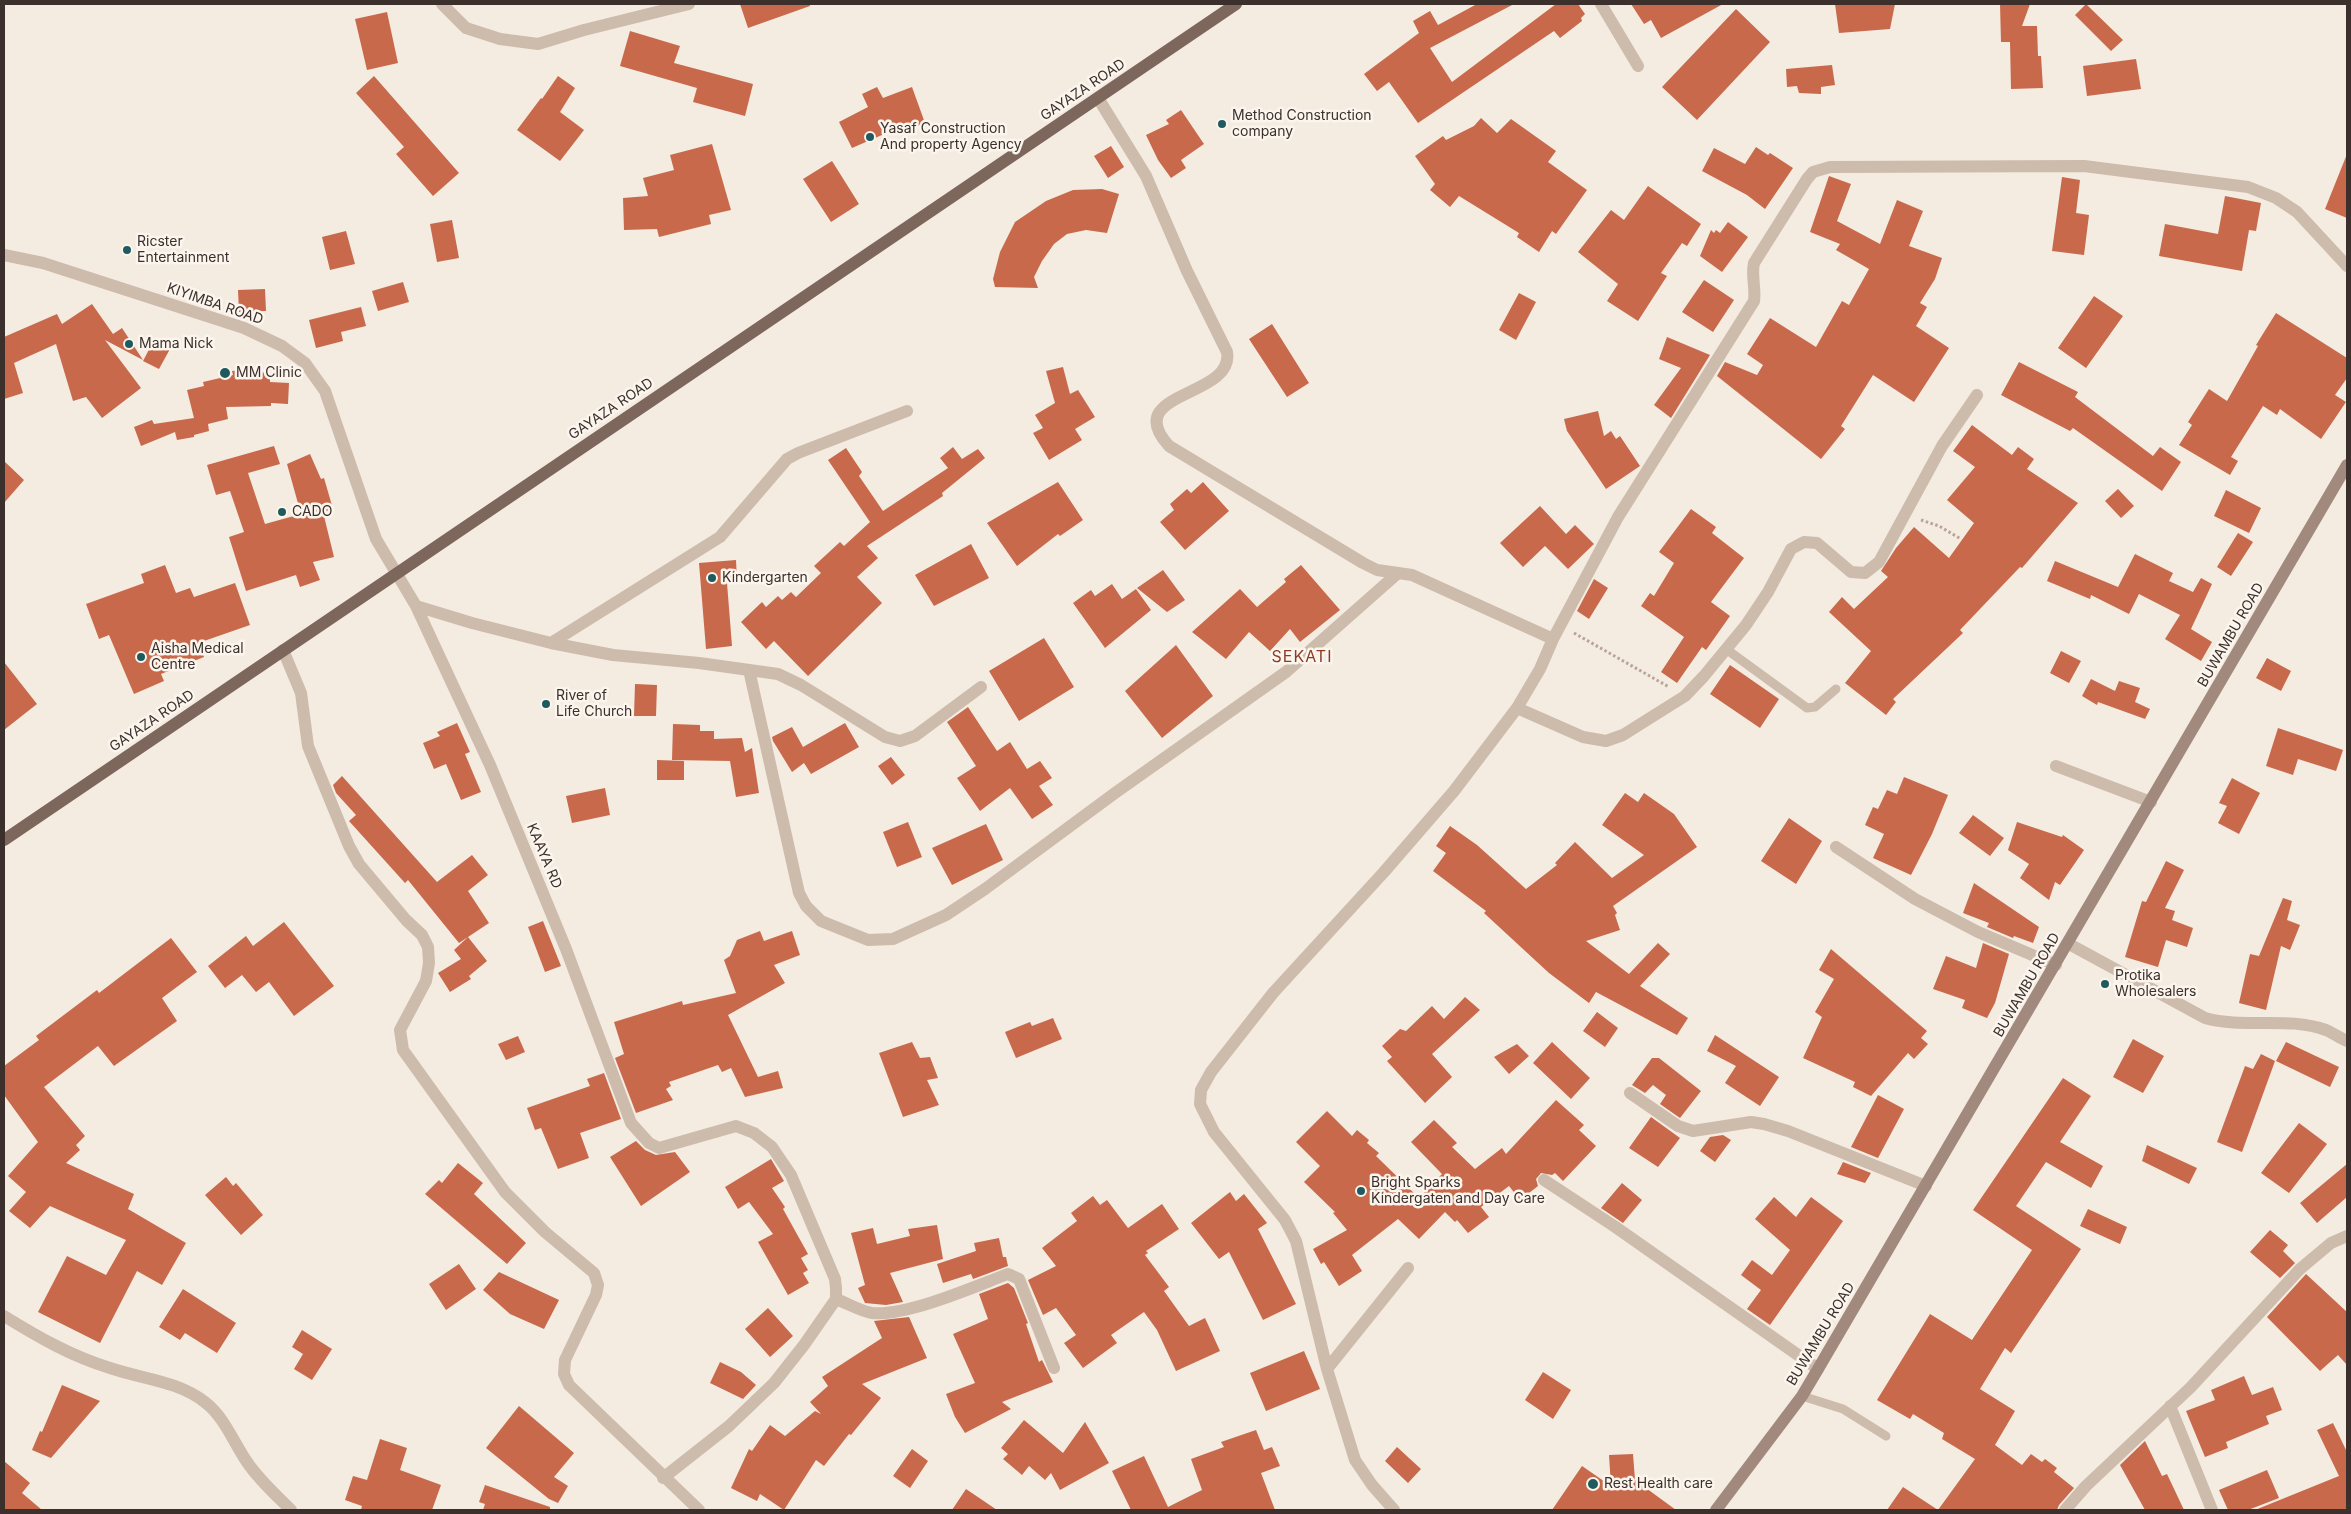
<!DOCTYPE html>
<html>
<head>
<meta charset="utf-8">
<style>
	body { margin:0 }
	#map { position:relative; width:2351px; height:1514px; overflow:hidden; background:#f4ebe1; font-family:Inter,sans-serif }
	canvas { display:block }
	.frame { position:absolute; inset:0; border:5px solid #3b302b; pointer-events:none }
</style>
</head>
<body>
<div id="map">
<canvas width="2351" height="1514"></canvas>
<div class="frame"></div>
</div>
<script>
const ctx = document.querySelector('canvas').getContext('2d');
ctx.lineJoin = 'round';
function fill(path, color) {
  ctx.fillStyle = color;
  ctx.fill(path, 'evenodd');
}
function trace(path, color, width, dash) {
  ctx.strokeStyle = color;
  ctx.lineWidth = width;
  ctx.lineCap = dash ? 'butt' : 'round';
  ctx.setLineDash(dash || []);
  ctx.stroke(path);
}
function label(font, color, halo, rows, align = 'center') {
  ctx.font = font + ' Inter,sans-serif';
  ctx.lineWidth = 5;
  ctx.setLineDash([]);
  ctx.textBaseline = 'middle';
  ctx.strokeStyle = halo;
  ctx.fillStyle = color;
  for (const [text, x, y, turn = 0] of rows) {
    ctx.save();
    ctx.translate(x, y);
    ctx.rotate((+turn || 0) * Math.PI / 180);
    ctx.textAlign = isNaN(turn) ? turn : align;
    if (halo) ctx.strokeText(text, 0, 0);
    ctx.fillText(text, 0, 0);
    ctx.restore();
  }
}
fill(new Path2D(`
	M740,4H810V6L748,28Z
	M1477,4H1514L1430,48L1452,82L1556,4H1578L1585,14L1581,18L1582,21L1560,38L1554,31L1418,123L1389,82L1377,91L1364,74L1419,33L1413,21L1430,11L1438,25Z
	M1631,4H1723L1661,38L1651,20L1644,24Z
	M1835,4H1895L1890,29L1839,33Z
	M2000,4H2030L2022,26H2037L2038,56H2041L2043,88L2011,89L2010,42H2001Z
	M2086,4L2123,40L2111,51L2075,15Z
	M1736,9L1770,42L1697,120L1662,87Z
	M387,12L398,63L367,70L355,19Z
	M630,31L680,46L674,63L753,84L745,116L693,102L697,88L620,66Z
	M2136,59L2141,89L2087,96L2083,66Z
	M1832,65L1835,85L1821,87V94L1799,93L1797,86L1787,87L1786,69Z
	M374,76L459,173L433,196L396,154L404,147L356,93Z
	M558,76L575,88L560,112L584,130L560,161L517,130L541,98L542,99Z
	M877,87L883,98L912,87L925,123L907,130L905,125L852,148L839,122L868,107L862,94Z
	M1181,110L1204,144L1181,160L1186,168L1171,178L1158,160L1146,135L1169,124L1166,120Z
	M1481,118L1497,133L1511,119L1556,151L1548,162L1587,190L1556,234L1552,231L1539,252L1517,237L1519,233L1459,196L1450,207L1430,190L1435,184L1415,156L1443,136L1446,140L1474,126Z
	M712,144L731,210L709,215L711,224L659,237L657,229L624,230L623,198L648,196L643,178L674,170L670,155Z
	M1111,146L1124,167L1108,178L1094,156Z
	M1756,147L1768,155L1770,153L1793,168L1765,209L1747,195L1702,171L1714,148L1745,164Z
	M2347,154V218L2325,209Z
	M832,161L859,204L831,222L803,179Z
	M1829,176L1851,184L1837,221L1880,244L1897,200L1923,211L1909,246L1942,258L1935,279L1920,303L1927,307L1916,326L1949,348L1914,402L1873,375L1841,426L1845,429L1821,459L1717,376L1725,362L1757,375L1763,365L1747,354L1770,318L1816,347L1842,301L1849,305L1869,269L1836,250L1840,244L1810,232Z
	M2062,177L2080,180L2076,213L2089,215L2084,255L2052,251Z
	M1648,186L1701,224L1687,246L1682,243L1661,273L1667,276L1638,321L1607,301L1618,284L1578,252L1611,210L1624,220Z
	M1102,189L1119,194L1107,233L1086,230L1067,234L1054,244L1042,261L1034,277L1038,288L995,287L993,279L1000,252L1015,222L1046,201L1073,190Z
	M2225,196L2261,203L2256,231L2249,230L2242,271L2159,256L2165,224L2218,234Z
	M452,220L459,258L437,262L430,224Z
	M1728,222L1748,237L1722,272L1700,256L1711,230L1714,233L1716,230L1720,233Z
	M346,231L355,264L330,270L322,237Z
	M1704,280L1734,300L1713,332L1682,312Z
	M403,282L409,302L378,311L372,291Z
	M265,289L266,311L239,312L238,290Z
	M1519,293L1536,302L1516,340L1499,330Z
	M2094,296L2123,316L2086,368L2058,348Z
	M92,304L113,334L122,328L143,360L105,340L141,388L102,418L86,397L73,401L56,344L14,363L23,393L4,399V337L57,314L62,324Z
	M361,307L366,326L341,332L343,341L316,348L309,320Z
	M2276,313L2347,358V378L2335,395L2346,402L2321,439L2280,409L2277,415L2263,406L2231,457L2238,461L2230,475L2179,445L2192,425L2188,422L2209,389L2227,401L2258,346L2256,345Z
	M1272,324L1309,383L1287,397L1249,339Z
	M1667,337L1710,355L1671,418L1654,405L1681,368L1659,359Z
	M154,340L170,349L159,369L143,361Z
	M2019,362L2078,392L2075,397L2153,456L2160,447L2181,462L2162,491L2073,428L2070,431L2001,395Z
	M1063,367L1070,394L1078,390L1095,417L1075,429L1082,440L1049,460L1033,433L1043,428L1035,415L1055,403L1046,371Z
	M254,369V373L270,372V382L289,383L288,404L271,403V406L226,407L228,419L208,424L209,431L194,435V437L177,440L175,432L141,446L134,427L152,420L154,424L194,418L187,390L204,386L203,382L233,375L232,371Z
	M1598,411L1604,436L1611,431L1616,439L1620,436L1640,466L1606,489L1567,431L1564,419Z
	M1972,425L2012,455L2018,447L2034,459L2027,469L2078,503L2022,568L2020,567L1960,630L1963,633L1893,699L1896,702L1886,715L1845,683L1871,651L1829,612L1842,597L1854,609L1888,577L1881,571L1896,548L1914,527L1949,558L1974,523L1947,500L1975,467L1953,451Z
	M274,446L280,464L248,473L265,524L301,514L287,464L310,454L321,479L324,478L333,509L323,512L334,557L313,562L320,580L300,587L296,575L246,591L229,537L244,532L230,491L216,495L207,465Z
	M953,447L962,459L978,449L985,458L942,493L943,496L867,546L878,558L857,577L882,603L808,676L774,641L766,649L741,622L762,602L766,607L778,596L782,600L791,592L796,597L821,573L814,566L840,542L844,546L870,522L828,460L846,448L862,472L859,476L883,511L948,468L940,458Z
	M4,461L24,480L4,503Z
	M1058,482L1083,520L1060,536L1058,534L1017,566L987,523Z
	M1203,482L1229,511L1185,550L1160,522L1174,510L1170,504L1187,489L1191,493Z
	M2118,489L2134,506L2121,518L2105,501Z
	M2226,490L2261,508L2249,533L2214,516Z
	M1540,506L1566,534L1575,525L1594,544L1568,569L1545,546L1523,567L1500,543Z
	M1691,509L1716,527L1712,533L1744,558L1711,602L1730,616L1706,650L1702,647L1677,683L1661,672L1684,637L1641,606L1650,593L1654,596L1674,563L1659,552Z
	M2238,533L2253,542L2231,576L2217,567Z
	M971,544L989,578L934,606L915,575Z
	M2135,554L2173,573L2169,581L2193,592L2201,578L2212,584L2191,629L2212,642L2201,661L2165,639L2180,615L2139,594L2129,614L2091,595L2090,599L2047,581L2055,561L2118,587Z
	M736,560L737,582L727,583L732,646L706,649L699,563Z
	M165,565L176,593L190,588L194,597L235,583L250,625L204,641L205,643L200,645L204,657L161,674L164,681L134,694L109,635L99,639L86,604L144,583L141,574Z
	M1301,565L1340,610L1300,642L1290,629L1270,651L1249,632L1226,659L1192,632L1240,589L1257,607L1286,582L1284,579Z
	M1163,570L1185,600L1167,612L1137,588Z
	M1594,579L1608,588L1589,619L1577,611Z
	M1112,584L1122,599L1136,589L1151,610L1105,648L1073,603L1091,590L1095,596Z
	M1044,638L1074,687L1019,721L989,671Z
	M1176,645L1213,696L1162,738L1125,691Z
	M2061,651L2081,661L2069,683L2050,673Z
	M2267,658L2291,671L2281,691L2256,678Z
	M4,662L37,704L4,730Z
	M1730,665L1779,699L1760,728L1710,694Z
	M2091,679L2115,691L2119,681L2140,688L2135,702L2150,709L2145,719L2098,702L2097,705L2082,696Z
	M635,684L657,685L656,716H634Z
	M968,707L997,751L1010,742L1027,769L1040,761L1052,778L1039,786L1053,805L1032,819L1010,788L980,811L957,778L976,766L947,722Z
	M457,723L470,752L465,754L481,792L461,800L446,764L434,769L423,743L440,736L437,732Z
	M845,723L859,747L811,774L804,763L792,772L773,741L772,737L792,727L803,747Z
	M673,724L700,725V731H714V739L742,738L745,752L752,748L759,793L736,797L730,761L672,760Z
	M2278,728L2343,750L2336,771L2298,759L2293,775L2266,766Z
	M891,757L905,775L892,785L878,766Z
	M657,760L684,761V780H657Z
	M342,776L437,882L472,855L488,875L468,891L489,923L459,943L408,880L405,883L349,821L356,815L336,793L333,785Z
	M1904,777L1948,795L1932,834L1911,875L1873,858L1884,834L1865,825L1873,807L1878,809L1887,790L1897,794Z
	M2232,778L2260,793L2239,834L2218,823L2227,806L2219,803Z
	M605,788L610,815L572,823L566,796Z
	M1625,793L1638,802L1644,793L1674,814L1697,847L1613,906L1617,913L1615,915L1620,930L1586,941L1629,974L1658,943L1670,954L1640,986L1688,1018L1677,1035L1596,992L1589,1003L1549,973L1484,913L1486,911L1433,871L1446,853L1436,846L1450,826L1477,845L1526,889L1557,865L1555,863L1575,842L1612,878L1644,855L1602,825Z
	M1973,815L2004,838L1990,856L1959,833Z
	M1789,818L1822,841L1796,884L1761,861Z
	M908,822L922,857L897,867L883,832Z
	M2017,822L2062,837L2063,835L2084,850L2060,885L2055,882L2049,900L2020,878L2029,864L2008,850Z
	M986,824L1003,860L952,885L932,848Z
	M2166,861L2184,870L2165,908L2175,911L2172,920L2193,928L2187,947L2166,940L2158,967L2125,957L2142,901L2146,902Z
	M1974,883L2039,927L2033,943L2014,936L2013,938L1987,927L1989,923L1963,913Z
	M2283,898L2292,901L2287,920L2300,925L2290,950L2281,946L2266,1010L2239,1003L2250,954L2259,956Z
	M543,921L561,966L545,972L528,927Z
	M284,922L334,986L294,1016L269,982L256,992L242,975L225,988L208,966L246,936L253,946Z
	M760,931L764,941L792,931L800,955L774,965L785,983L728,1015L758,1077L778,1071L783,1088L745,1097L731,1068L722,1072L718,1065L669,1082L671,1086L666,1089L673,1100L636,1113L615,1058L624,1054L614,1022L682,1001L683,1005L736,993L724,960L730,956L737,940Z
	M468,937L487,961L469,976L471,979L450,992L438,973L461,959L454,950Z
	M171,938L197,972L162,998L177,1021L114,1066L98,1046L44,1087L85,1136L76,1145L80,1150L66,1163L134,1194L128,1209L186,1243L162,1285L137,1271L100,1343L38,1312L67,1256L106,1275L126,1240L50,1206L30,1228L9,1211L26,1192L8,1176L38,1142L4,1095V1066L39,1040L36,1036L97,990L99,993Z
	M1983,943L2009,954L1995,1003L1987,1018L1962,1008L1965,1000L1933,989L1946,956L1976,968Z
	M1831,949L1927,1031L1921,1038L1928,1044L1914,1059L1908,1053L1871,1096L1853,1087L1855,1082L1803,1058L1822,1017L1815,1012L1834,979L1819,970Z
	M1465,997L1480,1010L1432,1054L1452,1077L1425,1103L1387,1061L1392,1057L1382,1046L1400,1029L1406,1031L1432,1006L1444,1019Z
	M1597,1012L1618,1028L1605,1047L1583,1031Z
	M1053,1018L1062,1039L1016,1058L1005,1032L1030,1022L1032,1026Z
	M1715,1035L1779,1077L1760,1106L1725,1083L1736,1066L1707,1051Z
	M518,1036L525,1052L506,1060L498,1044Z
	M2133,1039L2164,1056L2143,1093L2113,1077Z
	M912,1042L920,1058L930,1057L938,1078L927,1080L939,1105L903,1117L879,1053Z
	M1552,1042L1590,1078L1571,1099L1533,1063Z
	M2286,1042L2339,1067L2330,1087L2276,1061Z
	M1517,1044L1529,1056L1509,1074L1494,1057Z
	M2261,1054L2275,1061L2242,1152L2217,1142L2245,1066L2253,1069Z
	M1652,1058H1659L1701,1091L1680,1118L1660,1104L1666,1095L1653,1085L1645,1093L1632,1085Z
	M604,1073L621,1119L580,1133L589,1158L558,1169L541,1128L535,1130L527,1108L590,1086L587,1079Z
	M2063,1078L2091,1096L2060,1142L2103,1166L2091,1188L2046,1162L2016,1206L2081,1249L2011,1353L2005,1348L1980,1389L2015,1411L1995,1445L2022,1465L2031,1454L2042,1462L2045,1459L2057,1468L2054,1472L2074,1488L2059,1505L2057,1510H1887L1903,1487L1938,1510L1975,1459L1942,1439L1944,1433L1913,1414L1910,1419L1877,1400L1930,1314L1972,1340L2032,1250L1973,1210Z
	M1878,1095L1904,1109L1878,1158L1851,1147Z
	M1556,1100L1584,1125L1579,1130L1596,1146L1563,1181L1555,1173L1552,1175L1541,1173L1536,1179L1538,1186L1520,1200L1509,1186L1481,1207L1489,1217L1468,1233L1457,1220L1455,1222L1445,1212L1419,1239L1398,1219L1352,1255L1362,1271L1339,1286L1324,1262L1321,1264L1313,1249L1347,1230L1333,1213L1335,1212L1304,1182L1320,1166L1296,1142L1327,1111L1352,1136L1357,1130L1369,1140L1367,1143L1379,1153L1376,1156L1419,1198L1442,1174L1411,1142L1434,1120L1457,1143L1452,1147L1475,1169L1502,1148L1506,1154Z
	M1651,1117L1680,1138L1658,1167L1629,1148Z
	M2299,1123L2327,1144L2289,1193L2261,1173Z
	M1723,1135L1731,1140L1715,1162L1700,1151L1710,1137Z
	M636,1141L645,1150L656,1155L675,1152L690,1172L641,1206L610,1157Z
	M2147,1145L2197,1168L2189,1184L2142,1161Z
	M771,1159L784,1181L772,1188L785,1207L783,1209L808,1254L801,1258L808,1270L803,1273L809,1283L788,1295L758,1242L773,1234L749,1202L738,1209L725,1187Z
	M1843,1162L1871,1173L1865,1183L1837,1174Z
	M458,1163L483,1183L474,1194L526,1243L507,1264L425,1194L439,1180L442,1183Z
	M2347,1164V1197L2317,1223L2300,1203Z
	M226,1177L233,1186L236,1183L263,1215L241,1235L205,1195Z
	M1622,1183L1642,1200L1623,1223L1601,1208Z
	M1230,1192L1236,1201L1244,1194L1267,1223L1258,1229L1296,1304L1263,1320L1229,1252L1219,1259L1191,1223Z
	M1093,1196L1100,1205L1107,1200L1128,1228L1162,1204L1179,1229L1146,1251L1148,1253L1145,1255L1169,1287L1164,1291L1189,1326L1205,1318L1220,1351L1176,1371L1157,1330L1144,1312L1111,1335L1117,1343L1083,1368L1064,1343L1076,1335L1056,1308L1043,1315L1028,1280L1056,1266L1042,1248L1077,1221L1071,1213Z
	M1774,1197L1796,1217L1811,1197L1843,1221L1770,1325L1747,1309L1761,1290L1741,1275L1752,1260L1772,1275L1790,1250L1755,1219Z
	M2088,1209L2127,1227L2120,1244L2080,1226Z
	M937,1225L943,1259L890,1273L903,1302L886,1305L865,1303L858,1288L865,1285L851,1233L873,1228L877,1244L910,1236L908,1229Z
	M2270,1230L2288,1245L2283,1251L2295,1263L2280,1278L2250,1252Z
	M999,1238L1003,1257H1006L1008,1266L973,1279L971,1274L943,1283L937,1264L976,1251L974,1243Z
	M459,1264L476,1289L446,1310L429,1284Z
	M499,1272L559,1300L544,1329L510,1314L483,1290Z
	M2306,1274L2347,1312V1365L2338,1355L2320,1371L2267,1317Z
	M1008,1283L1014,1288L1028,1323L1026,1324L1039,1362L1042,1360L1053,1382L1002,1402L1011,1409L965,1433L955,1417L946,1394L975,1383L953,1334L988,1319L979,1294Z
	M183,1289L236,1323L217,1353L185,1333L180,1340L159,1327Z
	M768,1308L793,1336L770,1357L745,1329Z
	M909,1317L927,1358L862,1384L881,1398L851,1435L849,1434L824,1466L816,1460L784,1510L760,1494L757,1501L731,1488L749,1449L752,1451L770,1425L785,1436L815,1411L821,1414L810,1402L828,1386L822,1377L882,1338L874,1321Z
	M302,1330L332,1349L312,1380L294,1369L303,1354L292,1347Z
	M1304,1351L1320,1389L1266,1411L1250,1373Z
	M720,1362L741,1372L756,1385L743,1399L710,1383Z
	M1543,1372L1571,1390L1553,1419L1525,1400Z
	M2244,1376L2252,1395L2273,1387L2282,1410L2266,1416L2269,1424L2226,1442L2228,1448L2205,1457L2186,1411L2215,1400L2211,1390Z
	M62,1385L100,1401L51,1458L32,1450L40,1431L42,1432Z
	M519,1406L574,1453L554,1477L568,1486L558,1503L549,1499L486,1448Z
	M1024,1420L1063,1453L1085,1422L1109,1463L1060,1490L1051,1473L1045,1480L1029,1466L1022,1475L1003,1459L1008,1454L1001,1448Z
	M2333,1423L2347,1452V1510H2255L2339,1476L2317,1430Z
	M1256,1430L1264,1450L1272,1447L1280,1466L1261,1473L1275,1510H1131L1112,1471L1144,1456L1168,1507L1202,1490L1191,1459L1224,1447L1221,1442Z
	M380,1439L407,1448L400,1470L441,1485L432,1510H361L362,1506L345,1500L353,1476L367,1480Z
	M2145,1441L2162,1476L2167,1474L2184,1510H2145L2120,1465Z
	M1397,1447L1421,1469L1408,1483L1385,1461Z
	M912,1449L928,1461L910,1488L893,1476Z
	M1633,1454L1635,1480L1676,1510H1552L1582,1466L1611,1486L1609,1455Z
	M4,1461L30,1483L22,1493L42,1510H4Z
	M2267,1470L2279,1498L2248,1510H2228L2219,1490Z
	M485,1485L550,1507V1510H483L485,1504L479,1502Z
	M966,1489L997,1510H952Z`), '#c8694b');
trace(new Path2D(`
	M1921,520L1939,526L1961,539
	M1574,633L1669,687`), '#b9a596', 3, [2.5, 2.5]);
trace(new Path2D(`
	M1726,649L1807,708L1815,707L1836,689
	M1802,1396L1843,1409L1886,1436`), '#cdbbac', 9);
trace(new Path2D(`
	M442,4L466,28L500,39L538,44L584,30L689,4
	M1601,4L1638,66
	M1098,98L1146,176L1187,271L1227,352C1235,398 1119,391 1169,446L1363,563L1377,570L1412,575L1553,639
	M4,255L43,263L244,328L282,346L305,363L325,391L376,539L416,606L490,765L566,949L631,1123L649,1143L659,1148L736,1126L754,1133L772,1147L791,1175L835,1279L836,1288V1299L804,1345L774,1383L729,1426L663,1478
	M416,606L472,623L551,643L613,655L699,663L778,674L801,685L885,737L900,741L915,736L981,687
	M551,643L720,537L787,459L798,453L907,411
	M283,650L301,693L308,746L349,846L359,864L406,920L422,935L428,947L429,963L426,981L400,1030L403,1050L505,1192L545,1232L594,1273L598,1285L596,1295L565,1360L564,1374L569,1385L699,1510
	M749,670L799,893L806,906L821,921L868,940L893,939L946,915L985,889L1115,793L1286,672L1398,573
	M1517,708L1583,737L1606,741L1623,735L1685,696L1704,676L1746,625L1768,592L1791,549L1804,542L1817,543L1851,572L1865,573L1879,562L1942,446L1977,395
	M2056,766L2151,802
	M1836,847L1915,899L1978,932L2056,965
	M2069,944L2205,1018C2244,1029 2288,1016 2326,1030C2333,1033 2340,1038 2347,1041
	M1630,1093L1678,1126L1693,1131L1751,1122L1764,1124L1788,1131L1926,1186
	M1544,1180L1614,1226L1818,1369
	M836,1299C847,1303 860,1311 872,1313C908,1316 973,1287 1008,1274L1019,1279L1054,1368
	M4,1316C38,1337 71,1356 110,1368C142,1379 179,1381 206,1403C224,1417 234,1443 247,1462C259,1480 276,1495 291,1510
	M1327,1369L1408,1268
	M2170,1406L2212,1510
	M1394,1510L1372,1485L1355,1460L1327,1369L1296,1241L1285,1220L1214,1132L1200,1104L1201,1090L1211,1072L1273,993L1384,872L1454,791L1517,708L1540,669L1553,639L1618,517L1754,301C1756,288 1751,276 1754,263L1807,179L1813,172L1830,167L2084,166L2248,187L2276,198L2297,212L2347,266
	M2065,1510L2086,1486L2191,1387L2300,1269L2331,1243L2347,1236`), '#cdbbac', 12);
trace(new Path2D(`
	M1716,1510L1802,1396L1818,1369L2347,465`), '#a18a7d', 12);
trace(new Path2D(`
	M4,840L1236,4`), '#7d675c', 12);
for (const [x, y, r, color] of [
	[1222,124,5,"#1f5a5e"],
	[870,137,5,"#1f5a5e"],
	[127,250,5,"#1f5a5e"],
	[129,344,5,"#1f5a5e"],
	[225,373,6,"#1f5a5e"],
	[282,512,5,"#1f5a5e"],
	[712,578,5,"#1f5a5e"],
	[141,657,5,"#1f5a5e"],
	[546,704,5,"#1f5a5e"],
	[2105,984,5,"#1f5a5e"],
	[1361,1191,5,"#1f5a5e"],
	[1593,1484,6,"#1f5a5e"]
]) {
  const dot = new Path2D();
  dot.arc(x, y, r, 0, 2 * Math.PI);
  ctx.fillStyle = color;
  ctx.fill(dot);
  trace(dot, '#fbf5ee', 2);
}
label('14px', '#3b302b', '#fbf5ee', [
	["GAYAZA ROAD",1083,90,-34],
	["KIYIMBA ROAD",215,304,19],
	["GAYAZA ROAD",611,409,-34],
	["BUWAMBU ROAD",2231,635,-60],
	["GAYAZA ROAD",152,721,-34],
	["KAAYA RD",544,856,67],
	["BUWAMBU ROAD",2027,985,-60],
	["BUWAMBU ROAD",1821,1334,-59]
]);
label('14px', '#3b302b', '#fbf5ee', [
	["Method Construction",1232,116],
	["company",1232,132],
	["Yasaf Construction",880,129],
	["And property Agency",880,145],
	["Ricster",137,242],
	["Entertainment",137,258],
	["Mama Nick",139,344],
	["MM Clinic",236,373],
	["CADO",292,512],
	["Kindergarten",722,578],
	["Aisha Medical",151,649],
	["Centre",151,665],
	["River of",556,696],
	["Life Church",556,712],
	["Protika",2115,976],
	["Wholesalers",2115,992],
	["Bright Sparks",1371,1183],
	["Kindergaten and Day Care",1371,1199],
	["Rest Health care",1604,1484]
], 'left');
ctx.letterSpacing = '1px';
label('16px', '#8c3b22', '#fbf5ee', [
	["SEKATI",1302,657]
]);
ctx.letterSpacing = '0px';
</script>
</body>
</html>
